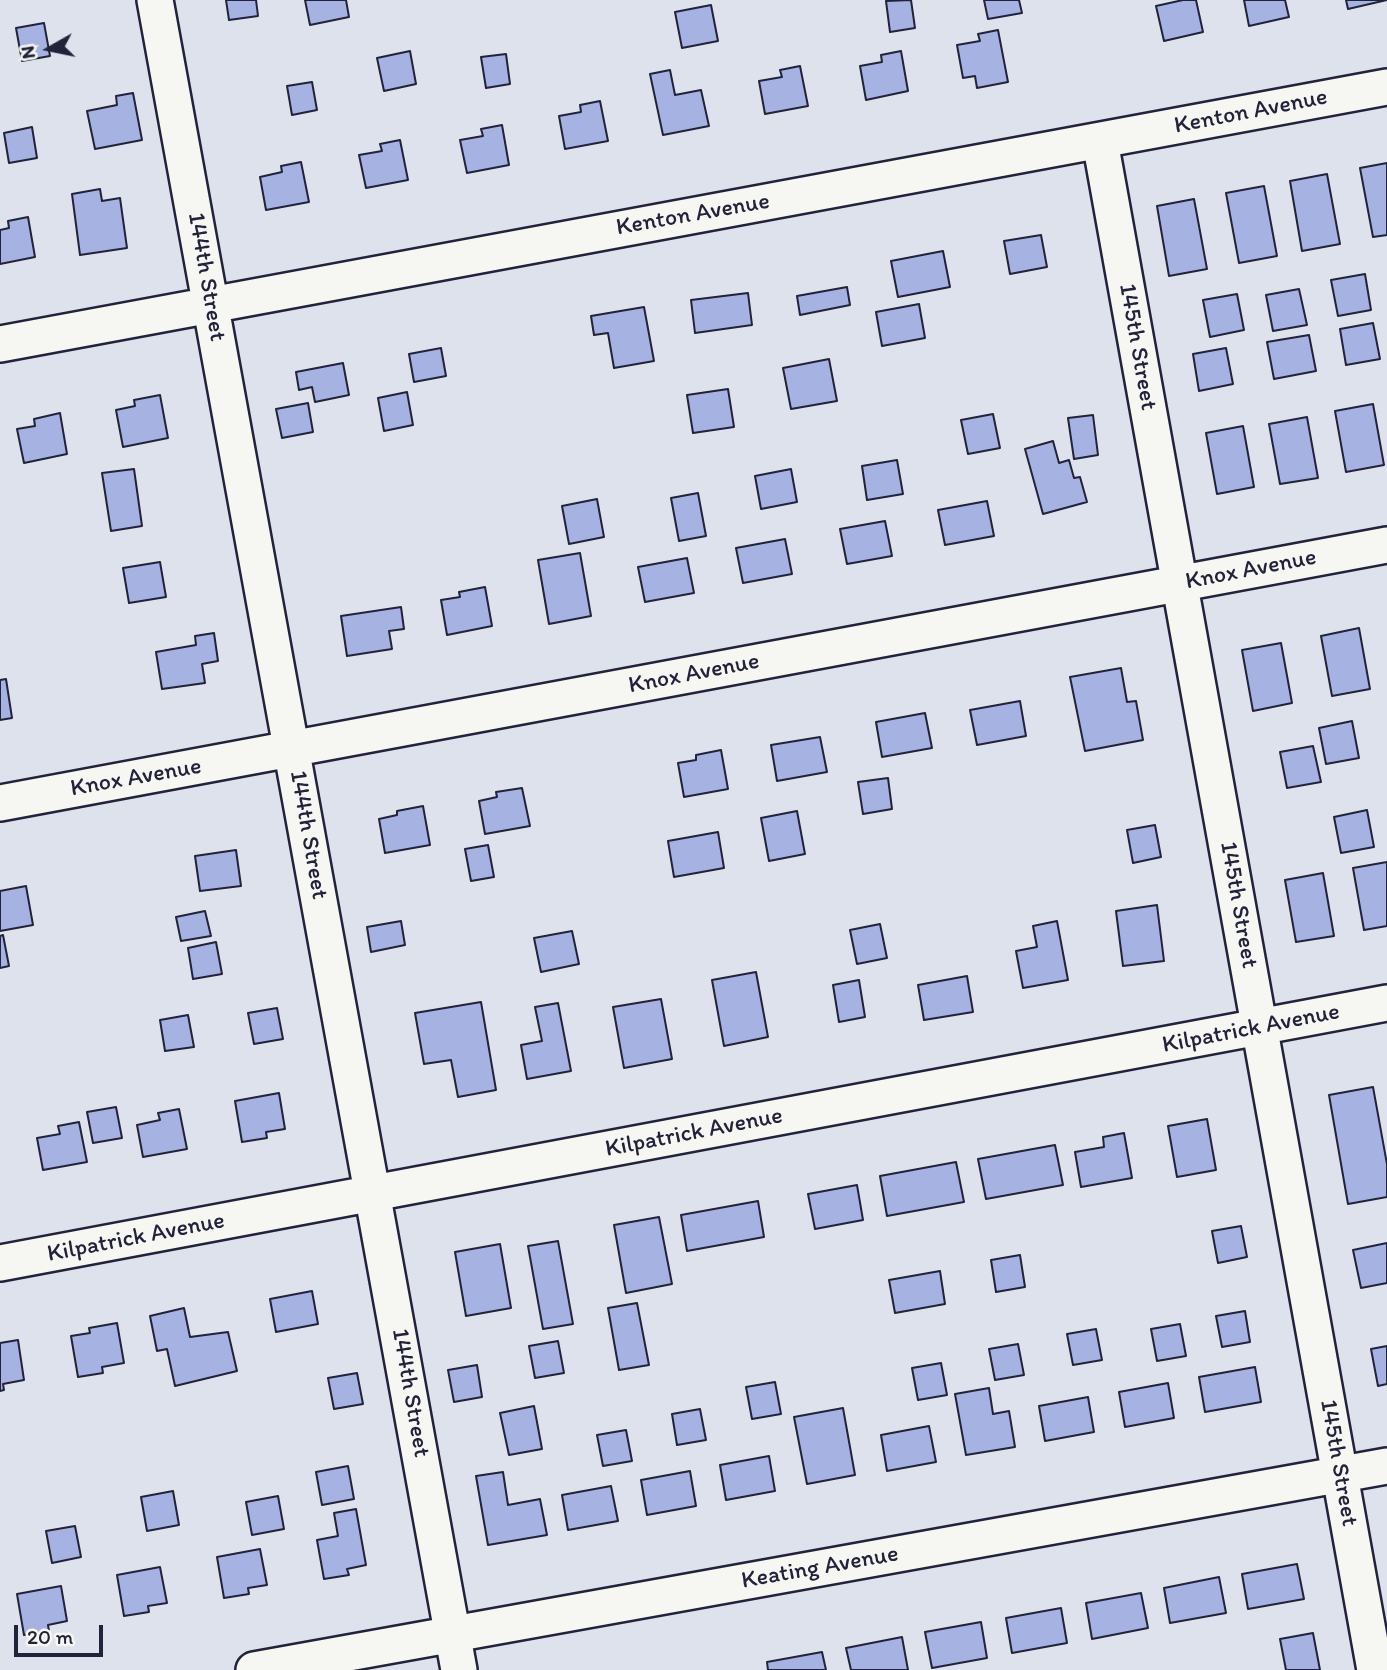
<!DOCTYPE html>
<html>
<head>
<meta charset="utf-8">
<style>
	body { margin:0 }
	#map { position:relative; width:1387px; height:1670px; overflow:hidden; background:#dee2ed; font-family:Itim,sans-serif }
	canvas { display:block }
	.north { position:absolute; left:14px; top:14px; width:70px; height:70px; -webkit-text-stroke:5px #f6f6f2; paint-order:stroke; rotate:261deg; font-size:19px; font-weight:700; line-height:28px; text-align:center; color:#22223b }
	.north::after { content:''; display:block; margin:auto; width:24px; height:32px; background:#22223b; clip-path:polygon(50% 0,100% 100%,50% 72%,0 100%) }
	.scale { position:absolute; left:14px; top:1625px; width:89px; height:32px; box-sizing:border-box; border:4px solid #22223b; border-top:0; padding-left:9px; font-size:21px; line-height:24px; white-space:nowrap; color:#22223b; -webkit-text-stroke:5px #f6f6f2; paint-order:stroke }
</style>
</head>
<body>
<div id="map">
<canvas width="1387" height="1670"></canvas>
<div class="north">N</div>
<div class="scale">20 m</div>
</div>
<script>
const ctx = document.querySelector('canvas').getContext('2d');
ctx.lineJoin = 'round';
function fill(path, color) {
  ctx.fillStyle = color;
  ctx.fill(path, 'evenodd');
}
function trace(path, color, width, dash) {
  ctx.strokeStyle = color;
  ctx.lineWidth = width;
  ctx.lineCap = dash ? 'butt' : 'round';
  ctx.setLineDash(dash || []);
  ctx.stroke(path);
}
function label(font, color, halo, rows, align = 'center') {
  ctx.font = font + ' Itim,sans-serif';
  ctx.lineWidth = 5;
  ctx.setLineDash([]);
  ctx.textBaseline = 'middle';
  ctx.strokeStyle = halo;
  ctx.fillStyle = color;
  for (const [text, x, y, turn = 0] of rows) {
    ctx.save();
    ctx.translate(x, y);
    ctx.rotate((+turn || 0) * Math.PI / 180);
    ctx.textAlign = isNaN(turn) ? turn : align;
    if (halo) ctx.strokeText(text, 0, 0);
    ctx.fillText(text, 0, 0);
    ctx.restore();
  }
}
const building = new Path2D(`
	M226,0H256L258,16L229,20Z
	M305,0H346L349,17L310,25Z
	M911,0L915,28L890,32L886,1Z
	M984,0H1019L1022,13L988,19Z
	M1183,0H1196L1203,32L1164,41L1156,6Z
	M1244,0H1285L1289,17L1249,26Z
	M1346,0H1387L1348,9Z
	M711,5L718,41L682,48L675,12Z
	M44,23L50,56L22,61L16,28Z
	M998,30L1008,82L977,88L975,76L963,78L957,45L980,41L978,34Z
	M410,51L416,84L384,91L377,58Z
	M901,51L908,91L866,100L860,66L882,62L881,55Z
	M506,54L510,84L486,88L481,57Z
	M800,66L808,106L765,114L759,81L782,77L780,70Z
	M670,70L675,95L701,90L709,126L663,135L650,74Z
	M312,82L317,110L292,115L287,86Z
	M133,93L142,140L95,149L87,111L117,105L116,96Z
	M600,101L608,141L565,149L559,116L581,112L580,105Z
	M502,125L509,165L467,173L460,140L483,136L481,129Z
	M32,127L37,158L9,163L4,133Z
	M400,140L408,180L366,188L359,155L382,151L380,144Z
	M301,162L309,202L266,210L260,177L282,172L281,166Z
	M1387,163V235L1373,237L1360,168Z
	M1327,174L1340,244L1302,251L1290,181Z
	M1264,186L1277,256L1239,263L1226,193Z
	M100,189L102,201L120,198L127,248L80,255L72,194Z
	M1194,199L1207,269L1169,276L1157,206Z
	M28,217L35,257L0,264V230L9,228L8,221Z
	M1041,235L1047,267L1010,274L1004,241Z
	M943,251L950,287L898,297L891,261Z
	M1365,274L1371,310L1338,316L1331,280Z
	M847,287L850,305L800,315L797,296Z
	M1299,289L1307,325L1273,331L1266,295Z
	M748,293L752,325L695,333L691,300Z
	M1237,294L1244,330L1210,337L1203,300Z
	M919,304L925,338L882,346L876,312Z
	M644,307L654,361L614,368L608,333L594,335L591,316Z
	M1373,323L1380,359L1346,365L1340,329Z
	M1309,335L1316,371L1274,379L1267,342Z
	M441,348L446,376L414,382L409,354Z
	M1226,348L1233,384L1199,391L1193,354Z
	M829,359L837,401L791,409L783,368Z
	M343,363L349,395L315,402L312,387L299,390L296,372Z
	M728,389L734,427L693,433L687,395Z
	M407,392L413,425L384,431L378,398Z
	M160,395L168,438L123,447L116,410L135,406L134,400Z
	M308,403L313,432L282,438L276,409Z
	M1373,404L1384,465L1346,472L1335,411Z
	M60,413L67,454L24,463L17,429L35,426L34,419Z
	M993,414L1000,448L968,454L961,420Z
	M1093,415L1098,455L1074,459L1068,418Z
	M1307,417L1318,478L1280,484L1269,424Z
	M1243,426L1254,487L1217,494L1206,433Z
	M1053,441L1059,463L1069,460L1074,478L1080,477L1087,502L1043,514L1025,449Z
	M897,460L903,494L867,500L862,466Z
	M134,469L142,526L111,531L102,473Z
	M791,469L797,502L761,509L755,476Z
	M698,493L706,536L679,541L671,498Z
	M597,499L604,537L569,544L562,506Z
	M987,501L994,536L945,545L938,510Z
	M885,521L892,556L847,564L840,529Z
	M785,539L792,574L743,583L736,548Z
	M580,553L591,616L549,624L538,560Z
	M687,558L694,593L645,602L638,567Z
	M160,562L166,597L129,603L123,568Z
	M485,587L492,626L447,635L441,600L460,597L459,592Z
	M401,607L404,629L389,631L392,649L347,656L341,616Z
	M1359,628L1370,689L1332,696L1321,636Z
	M214,633L218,661L202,664L205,683L162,689L156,652L196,645L195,636Z
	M1281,643L1292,703L1253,711L1242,650Z
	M1121,668L1127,702L1136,701L1143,740L1085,751L1070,677Z
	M6,679L12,718L0,720V680Z
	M1020,701L1026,736L977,745L970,710Z
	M925,713L932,748L882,757L876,722Z
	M1352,721L1359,758L1326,764L1319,728Z
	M820,737L827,772L777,781L771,745Z
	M1313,746L1321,782L1287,788L1280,752Z
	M721,750L728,789L684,797L678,763L696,760V755Z
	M888,778L892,809L863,814L858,782Z
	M522,788L530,826L485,834L479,801L497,797L496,792Z
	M423,806L430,845L385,853L379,819L397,815V811Z
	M1367,810L1374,847L1341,853L1334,817Z
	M797,811L805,854L769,861L761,818Z
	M1155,825L1161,857L1133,863L1127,830Z
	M718,832L724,868L674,877L668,841Z
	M488,845L494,877L471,881L465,849Z
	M236,850L241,886L200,891L195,856Z
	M1387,862V926L1364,930L1353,868Z
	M1323,873L1334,936L1296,942L1285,880Z
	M26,886L33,925L0,931V891Z
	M1157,905L1164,961L1123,966L1116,911Z
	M205,911L211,936L181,941L176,917Z
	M401,921L405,945L371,952L367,927Z
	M1057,921L1068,980L1023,988L1016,951L1037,947L1033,926Z
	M880,924L887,958L857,964L850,930Z
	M572,931L579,964L541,972L534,938Z
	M3,935L9,966L0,968V936Z
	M216,942L222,974L193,979L188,948Z
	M756,972L768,1037L724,1046L712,980Z
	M967,976L973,1012L924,1020L918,985Z
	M859,980L865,1017L839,1022L833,985Z
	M661,999L672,1059L624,1068L613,1007Z
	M481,1002L496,1090L458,1097L451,1060L424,1064L415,1013Z
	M558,1003L571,1071L527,1079L521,1045L542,1041L535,1007Z
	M277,1008L283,1039L254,1044L248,1013Z
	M188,1015L194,1047L165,1051L160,1020Z
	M1373,1087L1387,1164V1197L1348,1204L1329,1095Z
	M279,1093L285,1129L266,1132L267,1138L242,1142L235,1101Z
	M116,1107L122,1138L93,1143L87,1112Z
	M179,1109L187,1149L143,1157L137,1125L160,1120L158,1113Z
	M1207,1119L1216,1170L1177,1177L1168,1126Z
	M79,1122L87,1162L43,1170L37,1138L60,1134L58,1126Z
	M1124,1133L1132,1178L1081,1187L1075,1152L1104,1147L1103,1137Z
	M1055,1145L1063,1185L986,1199L978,1159Z
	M956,1162L964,1202L887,1216L880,1176Z
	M857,1185L863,1220L815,1229L808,1194Z
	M758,1201L764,1237L687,1251L681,1215Z
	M659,1217L672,1284L626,1293L614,1225Z
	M1241,1226L1247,1257L1218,1263L1212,1231Z
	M558,1241L573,1324L543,1329L528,1246Z
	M1387,1243V1283L1361,1288L1353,1250Z
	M500,1244L511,1308L466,1316L455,1252Z
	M1020,1255L1025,1287L996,1292L991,1260Z
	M940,1271L945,1304L895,1313L889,1280Z
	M312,1291L318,1324L276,1332L270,1299Z
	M637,1303L649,1365L619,1370L608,1308Z
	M184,1308L190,1337L228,1332L237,1371L175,1386L167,1349L157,1351L150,1316Z
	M1245,1311L1250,1342L1222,1347L1216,1316Z
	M117,1323L124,1363L102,1367L103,1373L78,1377L71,1336L90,1333L89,1328Z
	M1180,1324L1186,1356L1157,1361L1151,1329Z
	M1096,1329L1102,1360L1073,1365L1067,1334Z
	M18,1340L24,1380L3,1384L4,1390L0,1391V1343Z
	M558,1341L564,1373L535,1378L529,1346Z
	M1018,1344L1024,1375L995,1380L989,1349Z
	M1387,1346V1384L1378,1386L1371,1349Z
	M941,1363L947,1395L918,1400L912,1368Z
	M477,1365L482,1397L454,1402L448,1370Z
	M1255,1367L1261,1402L1205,1412L1199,1377Z
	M357,1373L363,1404L334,1409L328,1378Z
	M775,1382L781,1414L752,1419L746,1387Z
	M1168,1383L1174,1418L1125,1427L1119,1392Z
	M989,1388L993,1414L1009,1411L1015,1447L966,1455L955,1394Z
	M1088,1397L1094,1432L1045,1441L1039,1406Z
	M534,1406L542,1449L509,1455L500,1413Z
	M843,1408L855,1475L807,1484L794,1417Z
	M700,1409L706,1440L677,1445L672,1414Z
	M929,1426L936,1462L887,1471L881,1435Z
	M626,1430L632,1461L603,1466L597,1435Z
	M769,1456L775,1491L726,1500L720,1465Z
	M348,1466L354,1499L322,1505L316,1472Z
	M690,1471L696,1506L647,1515L641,1480Z
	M503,1472L508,1505L540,1499L547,1535L488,1545L476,1476Z
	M611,1486L618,1521L568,1530L562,1495Z
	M173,1491L179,1525L147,1531L141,1497Z
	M278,1496L284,1529L252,1535L246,1502Z
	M356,1509L366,1565L347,1569L349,1575L324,1579L317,1540L338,1536L334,1513Z
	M75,1526L81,1557L52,1563L46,1531Z
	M260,1549L267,1585L248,1588L249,1594L224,1598L217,1557Z
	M1297,1564L1304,1599L1248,1609L1242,1574Z
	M160,1567L167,1603L148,1606L149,1612L124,1616L117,1575Z
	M1219,1577L1226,1613L1170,1623L1164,1588Z
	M61,1586L67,1621L48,1625L49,1631L24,1635L17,1594Z
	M1141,1593L1148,1628L1092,1639L1086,1603Z
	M1061,1608L1067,1643L1012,1653L1006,1618Z
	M981,1622L987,1658L932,1668L925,1632Z
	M1313,1633L1320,1670H1286L1280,1639Z
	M902,1637L908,1670H851L846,1648Z
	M822,1652L826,1670H768L767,1662Z`);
fill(building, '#a5b2e2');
trace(building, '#22223b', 2);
const minor = new Path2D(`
	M155,0L459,1670
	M1100,141L1375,1670
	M0,344L1387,87
	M0,803L1387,545
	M0,1263L1387,1003
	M254,1670L1387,1466`);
trace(minor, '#22223b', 40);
trace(minor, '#f6f6f2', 35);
label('24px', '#22223b', '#f6f6f2', [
	["Kenton Avenue",1251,112,-11],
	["Kenton Avenue",693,215,-10],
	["144th Street",206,277,80],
	["145th Street",1137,347,80],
	["Knox Avenue",1251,570,-11],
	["Knox Avenue",694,674,-11],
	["Knox Avenue",136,778,-10],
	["144th Street",308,835,80],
	["145th Street",1238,905,80],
	["Kilpatrick Avenue",1251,1029,-11],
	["Kilpatrick Avenue",694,1133,-11],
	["Kilpatrick Avenue",136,1238,-11],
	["144th Street",410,1393,80],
	["145th Street",1338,1463,80],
	["Keating Avenue",820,1568,-10]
]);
</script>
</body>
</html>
